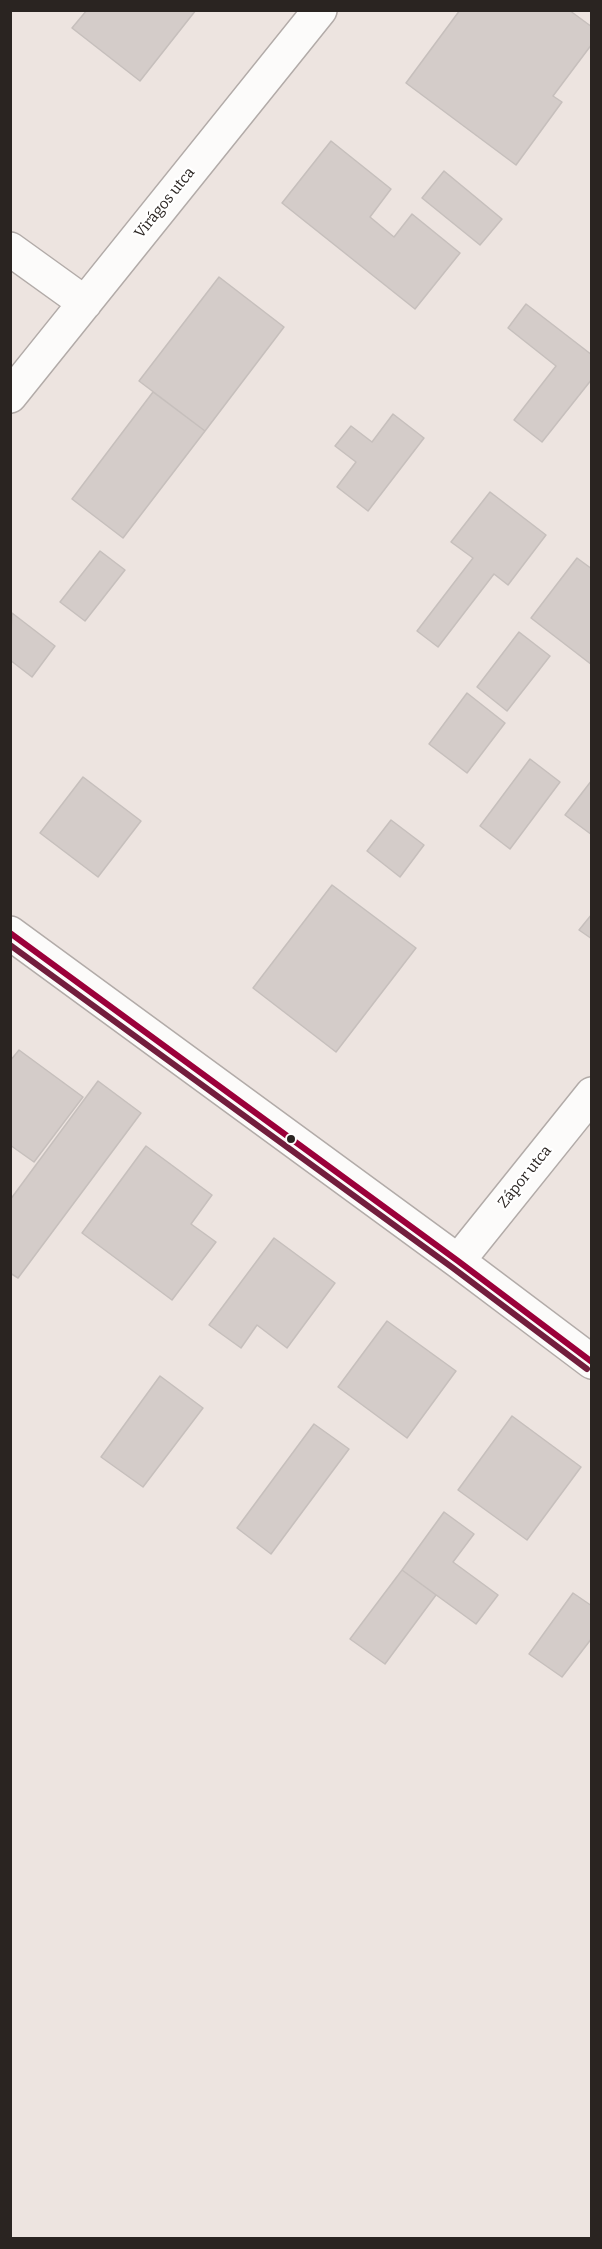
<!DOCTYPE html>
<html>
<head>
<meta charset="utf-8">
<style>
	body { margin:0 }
	#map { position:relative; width:602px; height:2249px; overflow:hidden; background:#ede4e0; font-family:Bitter,serif }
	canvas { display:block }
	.frame { position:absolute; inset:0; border:12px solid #2a2421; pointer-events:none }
</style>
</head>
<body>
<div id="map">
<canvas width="602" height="2249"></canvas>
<div class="frame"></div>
</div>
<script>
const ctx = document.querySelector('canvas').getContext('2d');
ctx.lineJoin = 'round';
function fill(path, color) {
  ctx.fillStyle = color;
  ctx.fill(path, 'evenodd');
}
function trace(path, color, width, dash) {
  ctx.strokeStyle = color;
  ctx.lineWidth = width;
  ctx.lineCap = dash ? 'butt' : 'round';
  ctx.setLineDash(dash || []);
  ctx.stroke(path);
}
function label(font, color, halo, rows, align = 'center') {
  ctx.font = font + ' Bitter,serif';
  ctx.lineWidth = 4.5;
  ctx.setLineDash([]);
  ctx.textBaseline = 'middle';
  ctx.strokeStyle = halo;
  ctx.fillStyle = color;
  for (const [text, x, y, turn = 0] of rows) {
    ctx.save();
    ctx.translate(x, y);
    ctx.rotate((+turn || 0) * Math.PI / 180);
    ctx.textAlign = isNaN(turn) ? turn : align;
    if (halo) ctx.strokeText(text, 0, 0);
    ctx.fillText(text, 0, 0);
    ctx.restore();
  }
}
const building = new Path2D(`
	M87,10H196L140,81L72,28Z
	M460,10H569L592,27V44L553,96L562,102L516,165L406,83Z
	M331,141L391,189L370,217L394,237L412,214L460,253L415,309L282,203Z
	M444,171L502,219L480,245L422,198Z
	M219,277L284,327L205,431L139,381Z
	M526,304L592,355V379L542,442L514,420L556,366L508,328Z
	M153,392L205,431L123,538L72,499Z
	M393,414L424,438L368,511L337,487L356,462L335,446L351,426L372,442Z
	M490,492L546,535L508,585L494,574L438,647L417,631L473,558L451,542Z
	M100,551L125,570L85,621L60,602Z
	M577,558L592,569V665L531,618Z
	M12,613L55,646L32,677L10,660Z
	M519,632L550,656L507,711L477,687Z
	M467,693L505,723L467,773L429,744Z
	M530,759L560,782L510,849L480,826Z
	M83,777L141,821L98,877L40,833Z
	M592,780V835L565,815Z
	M391,820L424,845L400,877L367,851Z
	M332,885L416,948L336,1052L253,988Z
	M592,914V939L579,930Z
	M19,1050L83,1097L34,1162L10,1145V1061Z
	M98,1081L141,1113L18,1278L10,1273V1200Z
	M146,1146L212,1195L191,1224L216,1242L172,1300L82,1233Z
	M274,1238L335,1283L287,1348L257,1325L241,1348L209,1325Z
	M387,1321L456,1371L407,1438L338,1387Z
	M160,1376L203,1408L143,1487L101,1457Z
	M512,1416L581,1467L527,1540L458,1490Z
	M314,1424L349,1449L271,1554L237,1528Z
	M444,1512L474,1534L453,1562L498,1595L476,1624L402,1570Z
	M402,1570L436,1595L385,1664L350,1639Z
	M573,1593L592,1606V1638L562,1677L529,1654Z`);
fill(building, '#d4ccc9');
trace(building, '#c6bfbc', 1.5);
const minor = new Path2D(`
	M10,249L85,303
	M10,396L320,10
	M10,933L458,1261L592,1362
	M458,1261L592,1094`);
trace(minor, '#b2aba8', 36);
trace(minor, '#fcfbfa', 33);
trace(new Path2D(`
	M10,933L458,1261L592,1362`), '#9b003a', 6);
trace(new Path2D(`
	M10,945L453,1268L587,1369`), '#721e3d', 6);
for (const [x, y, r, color] of [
	[291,1139,5,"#2a2421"]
]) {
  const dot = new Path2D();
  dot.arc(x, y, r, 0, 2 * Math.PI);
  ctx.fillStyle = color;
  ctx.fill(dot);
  trace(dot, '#fff', 2);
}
label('15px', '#2a2421', '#fff', [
	["Virágos utca",165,203,-51],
	["Zápor utca",525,1177,-51]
]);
</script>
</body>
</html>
